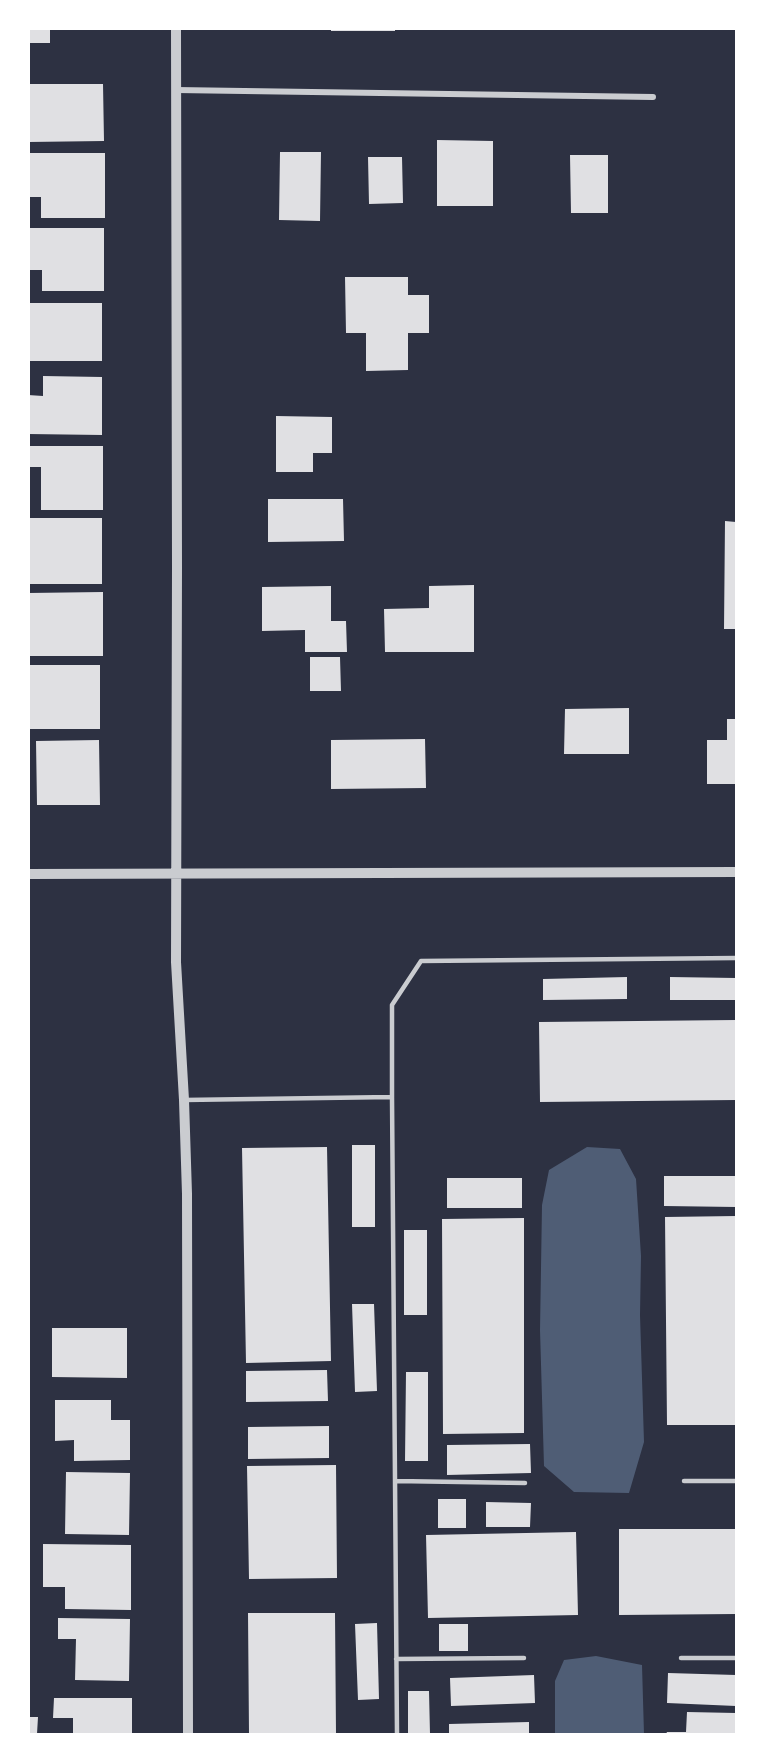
<!DOCTYPE html>
<html>
<head>
<meta charset="utf-8">
<style>
	body { margin:0 }
	#map { position:relative; width:765px; height:1763px; overflow:hidden; background:#2d3142; font-family:"Open Sans",sans-serif }
	canvas { display:block }
	.frame { position:absolute; inset:0; border:30px solid #fff; pointer-events:none }
</style>
</head>
<body>
<div id="map">
<canvas width="765" height="1763"></canvas>
<div class="frame"></div>
</div>
<script>
const ctx = document.querySelector('canvas').getContext('2d');
ctx.lineJoin = 'round';
function fill(path, color) {
  ctx.fillStyle = color;
  ctx.fill(path, 'evenodd');
}
function trace(path, color, width, dash) {
  ctx.strokeStyle = color;
  ctx.lineWidth = width;
  ctx.lineCap = dash ? 'butt' : 'round';
  ctx.setLineDash(dash || []);
  ctx.stroke(path);
}
fill(new Path2D(`
	M587,1147L620,1149L636,1179L641,1256L640,1315L644,1442L629,1493L574,1492L544,1466L540,1330L542,1205L549,1170Z
	M596,1656L642,1665L644,1734H555V1681L564,1660Z`), '#4f5d75');
fill(new Path2D(`
	M28,28H50V43H28Z
	M331,28H395V31H331Z
	M28,84H103L104,141L28,142Z
	M437,140L493,141V206H437Z
	M280,152H321L320,221L279,220Z
	M28,153H105V218H41V197H28Z
	M570,155H608V213H571Z
	M368,157H402L403,203L369,204Z
	M28,228H104V291H42V270H28Z
	M345,277H408V295H429V333H408V370L366,371V333H346Z
	M28,303H102V361H28Z
	M43,376L102,377V435L28,434V395L43,396Z
	M276,416L332,417V453H313V472H276Z
	M28,446H103V510H41V467H28Z
	M268,499H343L344,541L268,542Z
	M28,518H102V584H28Z
	M725,521L736,522V629H724Z
	M474,585V652H385L384,609L429,608V586Z
	M331,586V621H346L347,652H305V630L262,631V587Z
	M103,592V656H28V593Z
	M310,657H340L341,691H310Z
	M28,665H100V729H28Z
	M629,708V754H564L565,709Z
	M727,719H736V784H707V740H727Z
	M425,739L426,788L331,789V740Z
	M99,740L100,805H37L36,741Z
	M627,977V999L543,1000V979Z
	M670,977L736,978V1000H670Z
	M736,1020V1100L540,1102L539,1022Z
	M352,1145H375V1227H352Z
	M327,1147L331,1361L246,1363L242,1148Z
	M664,1176H736V1207L664,1206Z
	M447,1178H522V1208H447Z
	M736,1216V1425H667L665,1217Z
	M524,1218V1433L443,1434L442,1219Z
	M404,1230H427V1315H404Z
	M352,1304H374L377,1391L355,1392Z
	M52,1328H127V1378L52,1377Z
	M327,1370L328,1401L246,1402V1371Z
	M406,1372H428V1461H405Z
	M55,1400H111V1420H130V1460L74,1461V1440L55,1441Z
	M329,1426V1458L248,1459V1427Z
	M530,1444L531,1473L447,1475V1445Z
	M336,1465L337,1578L249,1579L247,1466Z
	M66,1472L130,1473L129,1535L65,1534Z
	M438,1499H466V1528H438Z
	M486,1502L531,1503L530,1527H486Z
	M619,1529H736V1614L619,1615Z
	M576,1532L578,1615L428,1618L426,1535Z
	M43,1544L131,1545V1610L65,1609V1587H43Z
	M248,1613H335L336,1734H249Z
	M58,1618L130,1619L129,1681L75,1680L76,1639H58Z
	M377,1623L379,1699L358,1700L355,1624Z
	M439,1624H468V1651H439Z
	M668,1673L736,1675V1706L667,1703Z
	M534,1675L535,1703L451,1706L450,1678Z
	M408,1691H429L430,1734H408Z
	M54,1698H132V1734H73V1718H53Z
	M687,1712L736,1713V1734H666L667,1732H686Z
	M28,1717H38L37,1734H28Z
	M529,1722V1734H449V1724Z`), '#e0e0e3');
trace(new Path2D(`
	M392,1097V1005L421,961L736,958
	M184,1100L392,1097L397,1734
	M395,1481L525,1483
	M684,1481H736
	M681,1658H736
	M396,1659L524,1658`), '#caccd0', 4.5);
trace(new Path2D(`
	M176,90L653,97`), '#caccd0', 6);
trace(new Path2D(`
	M176,28L177,567L176,962L184,1100L187,1194L188,1734
	M28,874L736,872`), '#caccd0', 10);
</script>
</body>
</html>
